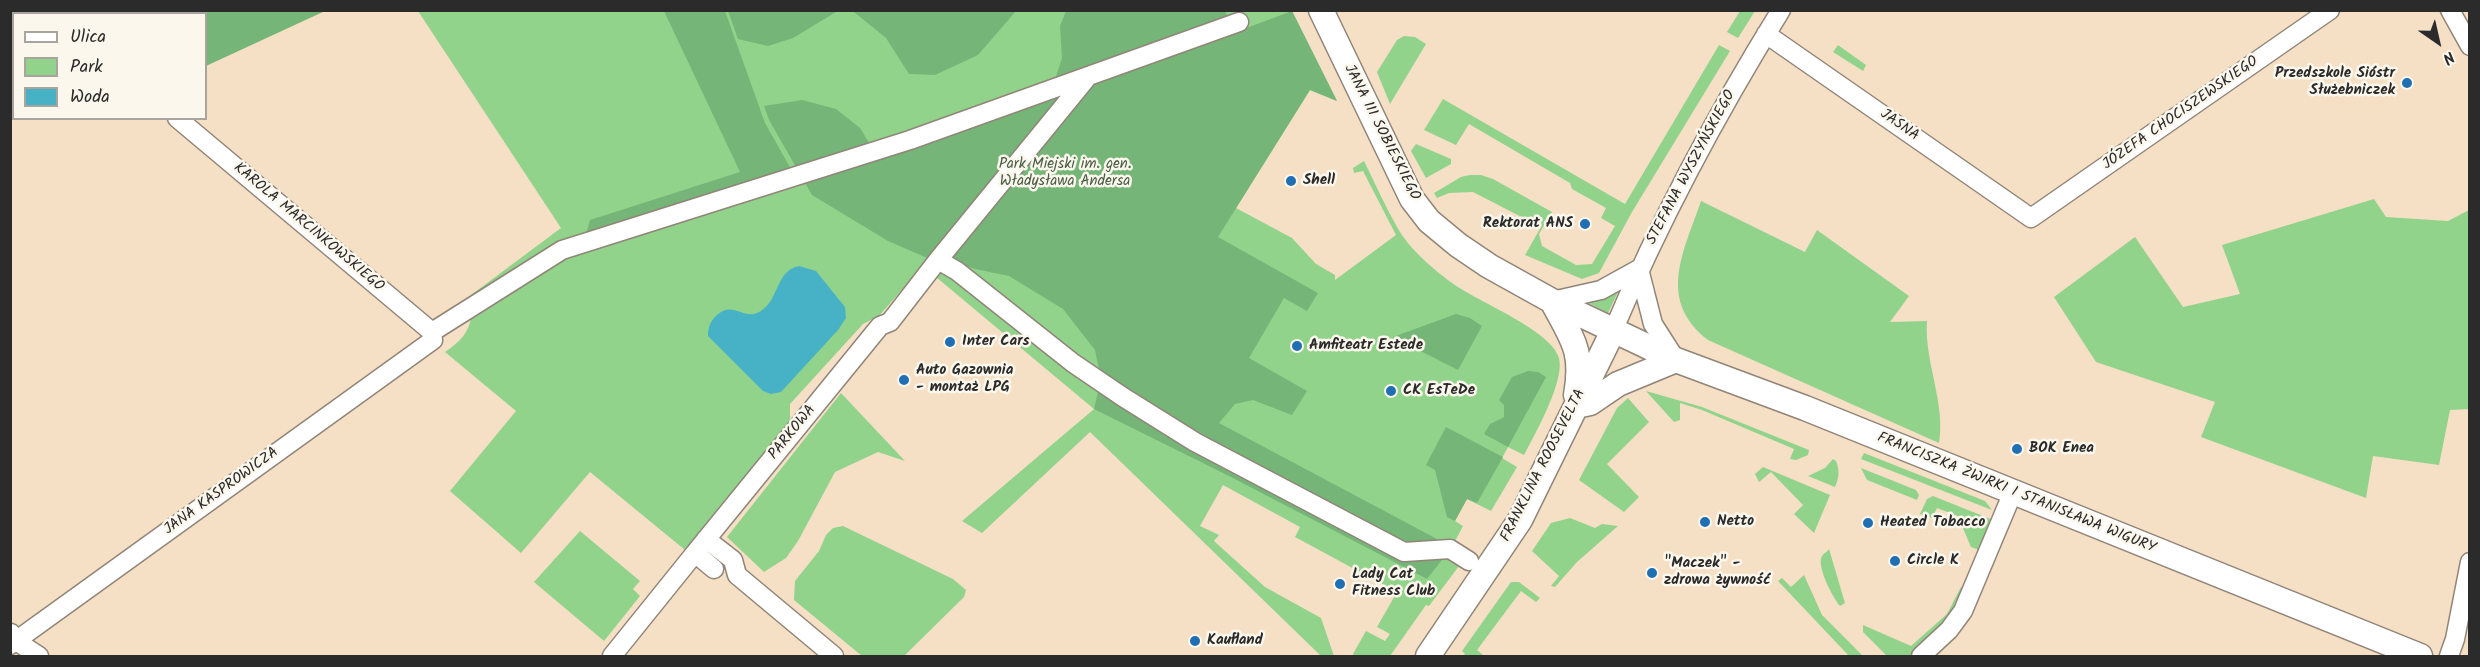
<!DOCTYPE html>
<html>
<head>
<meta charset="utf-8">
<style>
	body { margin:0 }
	#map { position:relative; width:2480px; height:667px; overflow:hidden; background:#f5dfc5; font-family:Kalam,sans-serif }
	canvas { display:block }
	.frame { position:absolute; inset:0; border:12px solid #2b2b2b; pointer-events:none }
	.legend { position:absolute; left:12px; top:12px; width:195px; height:108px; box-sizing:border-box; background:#fbf7ec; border:2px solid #a8a59f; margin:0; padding:8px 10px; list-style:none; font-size:18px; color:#2b2b2b }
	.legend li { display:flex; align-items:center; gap:12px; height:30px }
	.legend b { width:30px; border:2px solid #a8a59f }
	.north { position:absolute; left:2408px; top:12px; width:60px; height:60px; -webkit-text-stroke:4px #fbf7ec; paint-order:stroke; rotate:146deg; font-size:16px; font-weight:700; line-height:24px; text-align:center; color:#2b2b2b }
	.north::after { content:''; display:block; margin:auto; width:21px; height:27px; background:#2b2b2b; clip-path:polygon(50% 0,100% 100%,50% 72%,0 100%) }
</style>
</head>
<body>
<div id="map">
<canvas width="2480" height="667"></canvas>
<div class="frame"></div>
<ul class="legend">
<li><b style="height:8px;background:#fff"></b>Ulica</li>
<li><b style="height:16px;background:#92d38b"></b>Park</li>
<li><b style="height:16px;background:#47b2c5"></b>Woda</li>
</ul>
<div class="north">N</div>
</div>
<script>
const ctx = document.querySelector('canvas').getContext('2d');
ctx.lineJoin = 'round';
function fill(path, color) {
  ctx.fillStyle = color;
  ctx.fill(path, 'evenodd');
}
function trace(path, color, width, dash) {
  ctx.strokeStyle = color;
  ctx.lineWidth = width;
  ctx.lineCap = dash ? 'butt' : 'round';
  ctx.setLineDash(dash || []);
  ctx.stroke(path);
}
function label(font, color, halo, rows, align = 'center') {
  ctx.font = font + ' Kalam,sans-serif';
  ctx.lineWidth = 5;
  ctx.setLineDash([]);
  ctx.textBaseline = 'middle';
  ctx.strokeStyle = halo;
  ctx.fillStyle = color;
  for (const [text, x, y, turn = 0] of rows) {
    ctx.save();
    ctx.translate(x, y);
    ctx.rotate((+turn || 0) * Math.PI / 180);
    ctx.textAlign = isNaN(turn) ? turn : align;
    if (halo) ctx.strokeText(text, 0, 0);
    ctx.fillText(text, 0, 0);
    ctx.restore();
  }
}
fill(new Path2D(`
	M418,11H1292L1337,101L1310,90L1236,208L1292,238L1316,264L1335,275V280L1396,235L1363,171L1354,173L1353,168L1364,161C1375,183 1385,206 1397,227C1409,249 1435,271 1455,285C1479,302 1552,331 1559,358C1565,381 1535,434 1524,455L1508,447L1502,458L1517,467L1491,511L1467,499L1455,521L1463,526L1452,547L1465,558L1429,606L1426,605L1390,656H1354L1353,654L1366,631L1385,641L1390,634L1377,627L1397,592L1295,537L1300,527L1223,485L1200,526L1219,535L1214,541L1265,587L1321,618L1334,656H1321L1090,432L982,533L962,521L1094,409L936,277L919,270L879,316L863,324L790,404V423L685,550L590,472L521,553L450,491L516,411L445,352C461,341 469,333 472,313L463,301L561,228Z
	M1740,11H1755L1738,38L1727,32Z
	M1404,36L1415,37L1426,44L1390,104L1377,72L1397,40Z
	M1719,45L1730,51L1632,212L1599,273L1582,279L1525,255L1541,227L1473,192L1449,193L1437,198L1434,193L1461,177L1470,175H1481L1493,179L1552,212L1539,234L1542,246L1576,265L1592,264L1615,226L1601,218L1606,208L1572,189L1570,183L1469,124L1456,145L1424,130L1443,99L1625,204Z
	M1838,45L1866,65L1863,71L1833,52Z
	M1416,144L1451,159V164L1426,178L1411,151Z
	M2374,199L2386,217L2448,221L2469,210L2470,409L2450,410L2439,465L2373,456L2366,498L2201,437L2215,402L2096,362L2054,297L2135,237L2183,307L2240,294L2222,245Z
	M1701,201L1805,252L1817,230L1909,296L1890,322L1927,321C1924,361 1946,404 1939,443L1708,340C1656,300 1684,251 1701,201Z
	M1616,291L1618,292L1608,313L1587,302Z
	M1646,391L1702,407L1809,450L1808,455L1796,460L1790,459L1794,449L1702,410L1680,403V420L1674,422Z
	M841,393L905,461L878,452L835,472L798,541L786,558L764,572L727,537Z
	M1628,398L1649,422L1607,464L1639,497L1624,512L1579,480L1617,408Z
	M1864,453L1985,501L1992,510L1861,459Z
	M1833,459L1836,461C1840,471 1839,477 1835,487L1808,476L1825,468Z
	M1763,467L1830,495L1814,533L1794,514L1803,505L1771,472L1759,482L1755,474Z
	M1861,468L1916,490L1919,495L1917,500L1867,480Z
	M1933,496L1993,520L1979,550L1971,547L1962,526L1963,518L1937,508L1932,518L1920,514L1927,499Z
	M1570,518L1595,528L1602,524L1618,526L1577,562L1555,587L1551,586L1559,576L1532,551L1551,523Z
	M843,526L953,579L966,590L964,597L904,656H862L794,600L795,581L819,551L826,535L833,528Z
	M580,531L640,581L633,589L640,596L604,641L534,582Z
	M1829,549L1845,603L1840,606C1833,598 1816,566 1822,556C1824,553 1827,552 1829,549Z
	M1804,575L1822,615L1863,656H1849L1778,581L1782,578L1791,587Z
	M1511,582H1519L1540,598L1536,602L1521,591L1477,650L1484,656H1463L1465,654L1462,651Z
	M1961,587L1964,588L1951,615L1909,656H1887L1863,632V625L1911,646L1947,614Z`), '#92d38b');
fill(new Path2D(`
	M106,11H325L206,66V14H108Z
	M664,11H725L765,123L791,169L585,238L590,220L740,172Z
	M728,11V10L1016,11L978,55L935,75L909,74L886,38L854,12H836L793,38L768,46L738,39Z
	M1066,11H1225L1233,33L1292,11L1337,101L1310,90L1218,237L1318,293L1307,311L1284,298L1249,358L1307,391L1292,415L1253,400L1235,404L1219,423L1452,547L1427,579L1229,476L1094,409L1101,379L1095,350L1063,309L1009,276L975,269L955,262L941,264L888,241L812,195L769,120L764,106L802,100L836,109L860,128L876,154L1050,95L1062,58L1060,26Z
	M1456,314L1470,318L1482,326L1458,370L1393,337Z
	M1528,371L1538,372L1546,377L1508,447L1484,434L1490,424L1504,417V405L1499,400L1512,377Z
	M1446,427L1503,457L1477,503L1467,499L1455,521L1447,517L1435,470L1426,465Z`), '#75b577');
fill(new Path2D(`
	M799,266L816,271L845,307L846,318L838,330L781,392L771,394L763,391L708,336C708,328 710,321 717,315C732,301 743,319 757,313C780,303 774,271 799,266Z`), '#47b2c5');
const street = new Path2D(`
	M84,10L86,14
	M2450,10L2470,46
	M1766,34L2031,218L2330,10
	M938,260L957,271L1073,363L1123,397L1195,442L1404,552L1450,549L1469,561
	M1639,269L1653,324L1676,360
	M1552,301L1601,290L1639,269
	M1613,331C1660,220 1717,113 1781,10
	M432,332L562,250L910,140L1239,22
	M706,539L733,560L737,575L834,656
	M695,553L880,326L890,322L938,260L1086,79
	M11,633L16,641L39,656
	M10,645L433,340L432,332L177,118
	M612,656L695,553L714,569
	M1921,656L1949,630L1963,611L2013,492
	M2449,656L2455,639L2470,562`);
const secondary = new Path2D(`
	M1321,10L1412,199L1429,221L1458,245L1489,266L1552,301L1676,360L1805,408L2420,656
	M1552,301C1572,339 1584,350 1576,395
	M1576,406L1590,403L1618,384L1676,360
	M1428,656L1520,520L1613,331`);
trace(street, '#908578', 21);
trace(secondary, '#908578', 27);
trace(street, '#fff', 18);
trace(secondary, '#fff', 24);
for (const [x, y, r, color] of [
	[2407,83,6,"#1f6fb2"],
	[1291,181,6,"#1f6fb2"],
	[1585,224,6,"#1f6fb2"],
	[950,342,6,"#1f6fb2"],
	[1297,346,6,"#1f6fb2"],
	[904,380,6,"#1f6fb2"],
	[1391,391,6,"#1f6fb2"],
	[2017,449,6,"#1f6fb2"],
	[1705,522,6,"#1f6fb2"],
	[1868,523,6,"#1f6fb2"],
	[1895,561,6,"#1f6fb2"],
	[1652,573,6,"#1f6fb2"],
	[1340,584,6,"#1f6fb2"],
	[1195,641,6,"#1f6fb2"]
]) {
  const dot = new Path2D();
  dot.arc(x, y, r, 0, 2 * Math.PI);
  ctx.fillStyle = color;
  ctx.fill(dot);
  trace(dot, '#fbf7ec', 2);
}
label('bold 15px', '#2b2b2b', '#fbf7ec', [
	["Przedszkole Sióstr",2395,74,"right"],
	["Służebniczek",2395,91,"right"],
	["Shell",1303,181],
	["Rektorat ANS",1573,224,"right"],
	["Inter Cars",962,342],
	["Amfiteatr Estede",1309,346],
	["Auto Gazownia",916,371],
	["- montaż LPG",916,388],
	["CK EsTeDe",1403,391],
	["BOK Enea",2029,449],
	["Netto",1717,522],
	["Heated Tobacco",1880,523],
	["Circle K",1907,561],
	["\"Maczek\" -",1664,564],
	["zdrowa żywność",1664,581],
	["Lady Cat",1352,575],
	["Fitness Club",1352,592],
	["Kaufland",1207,641]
], 'left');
label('15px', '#2b2b2b', '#fbf7ec', [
	["JÓZEFA CHOCISZEWSKIEGO",2181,114,-35],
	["JASNA",1899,126,35],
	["JANA III SOBIESKIEGO",1381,133,63],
	["STEFANA WYSZYŃSKIEGO",1692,168,-62],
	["KAROLA MARCINKOWSKIEGO",308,228,40],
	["PARKOWA",793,433,-51],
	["FRANKLINA ROOSEVELTA",1544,466,-63],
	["JANA KASPROWICZA",222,492,-36],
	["FRANCISZKA ŻWIRKI I STANISŁAWA WIGURY",2016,494,22]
]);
label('15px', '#4a5d48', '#fbf7ec', [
	["Park Miejski im. gen.",1065,165],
	["Władysława Andersa",1065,182]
]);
</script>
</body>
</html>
